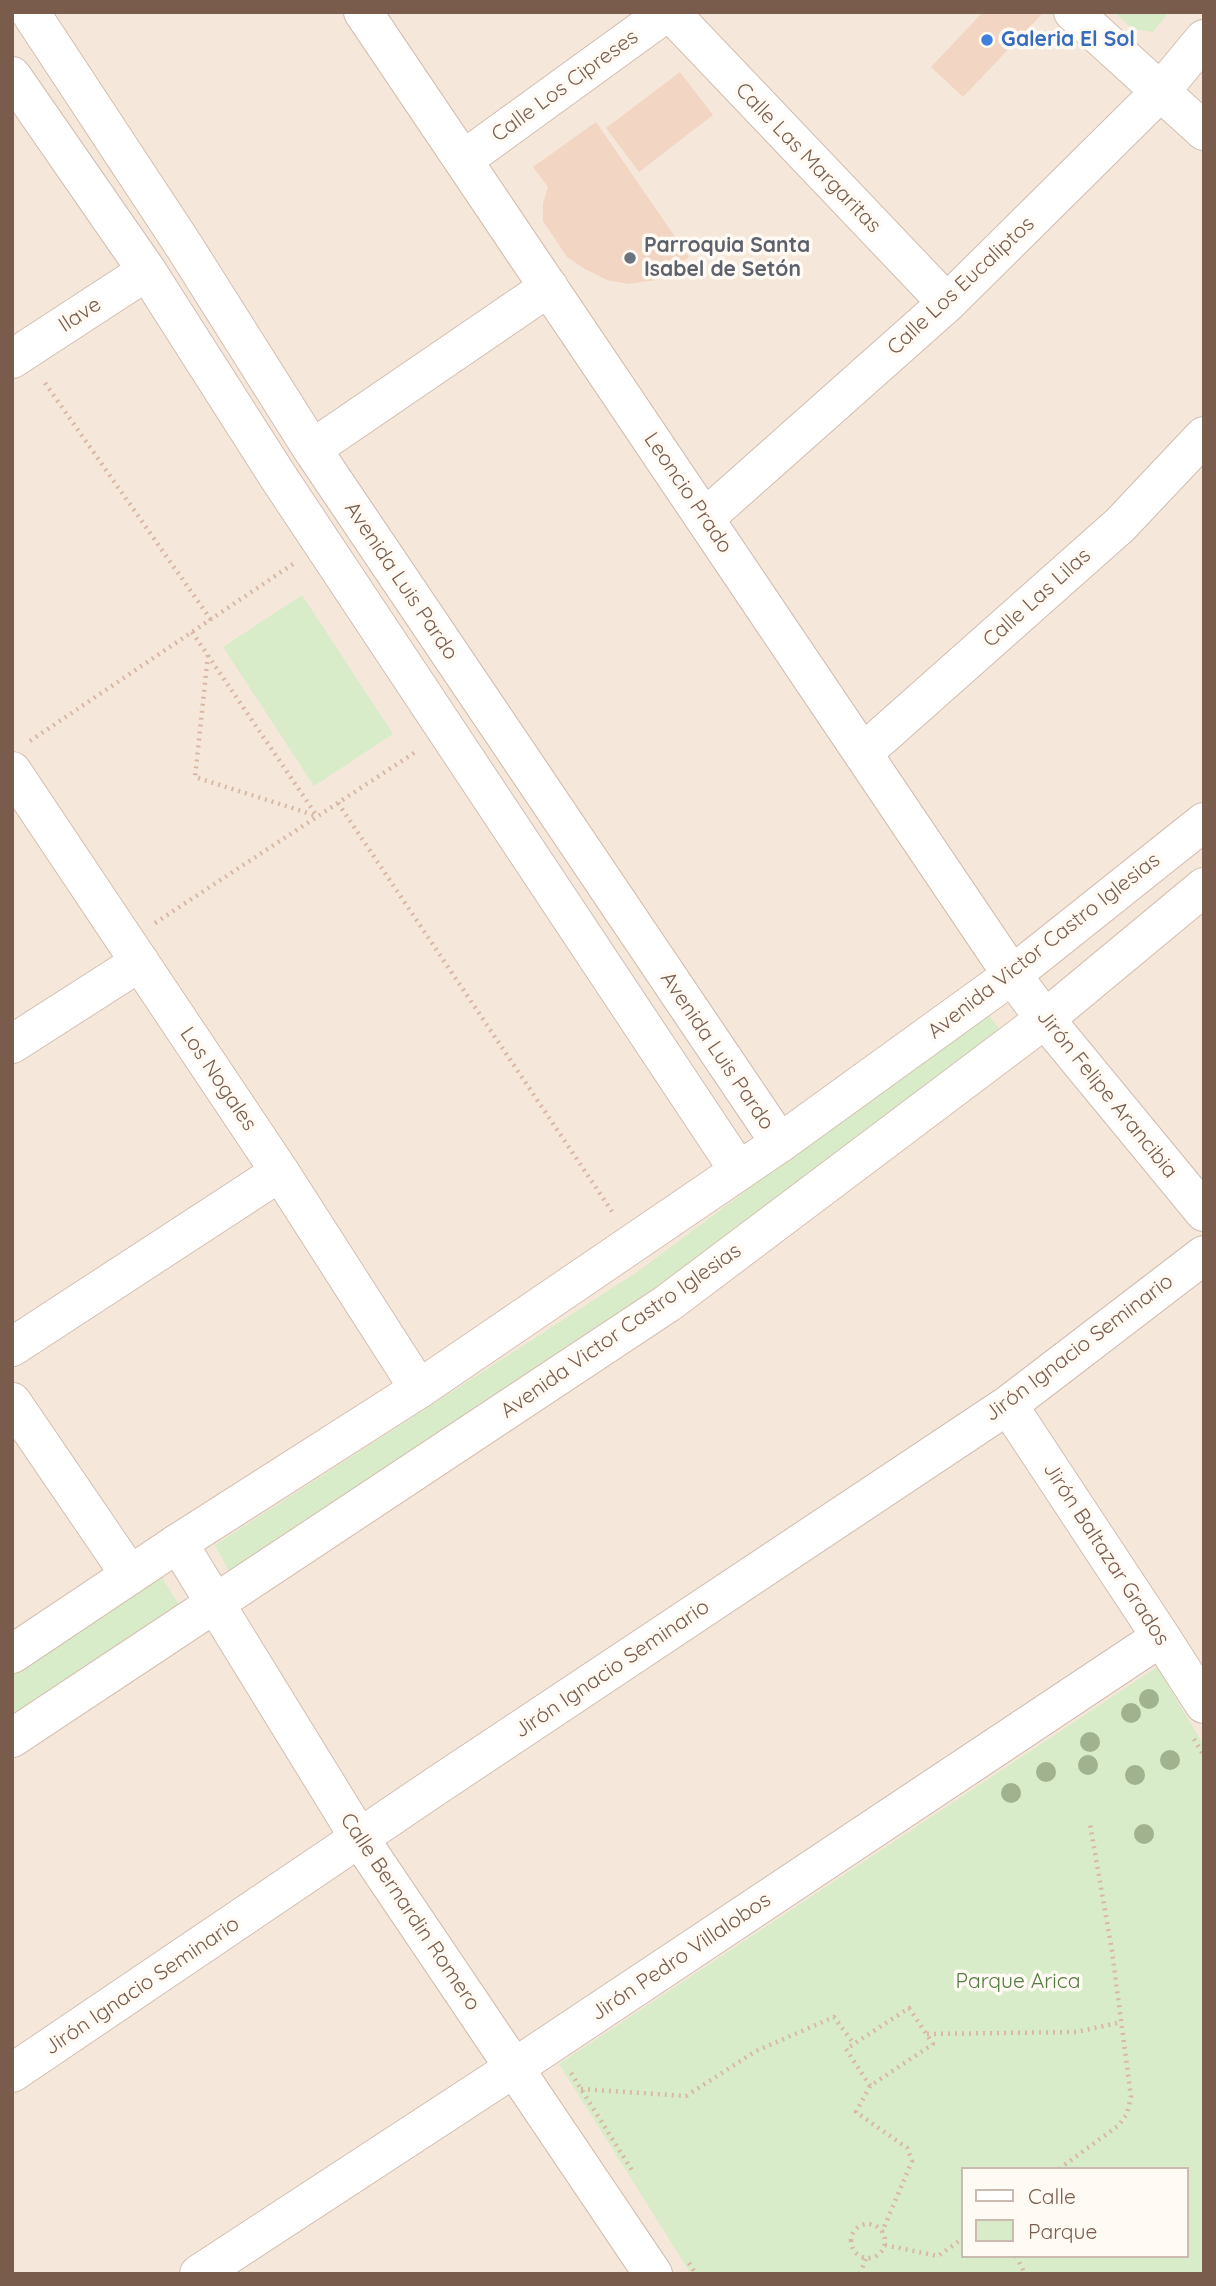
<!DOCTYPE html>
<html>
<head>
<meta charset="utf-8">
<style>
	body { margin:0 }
	#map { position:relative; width:1216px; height:2286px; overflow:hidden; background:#fdf6ec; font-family:Quicksand,sans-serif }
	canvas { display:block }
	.frame { position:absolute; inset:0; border:14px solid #7a5c4d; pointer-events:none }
	.legend { position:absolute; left:961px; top:2167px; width:228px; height:91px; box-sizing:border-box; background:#fffaf3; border:2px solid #cabbb1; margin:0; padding:9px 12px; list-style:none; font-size:21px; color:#7a5c4d }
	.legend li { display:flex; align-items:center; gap:14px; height:35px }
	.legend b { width:35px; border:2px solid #cabbb1 }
</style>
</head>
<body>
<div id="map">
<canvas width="1216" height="2286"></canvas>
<div class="frame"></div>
<ul class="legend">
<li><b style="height:9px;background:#fff"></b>Calle</li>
<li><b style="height:19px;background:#d8ecc9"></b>Parque</li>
</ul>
</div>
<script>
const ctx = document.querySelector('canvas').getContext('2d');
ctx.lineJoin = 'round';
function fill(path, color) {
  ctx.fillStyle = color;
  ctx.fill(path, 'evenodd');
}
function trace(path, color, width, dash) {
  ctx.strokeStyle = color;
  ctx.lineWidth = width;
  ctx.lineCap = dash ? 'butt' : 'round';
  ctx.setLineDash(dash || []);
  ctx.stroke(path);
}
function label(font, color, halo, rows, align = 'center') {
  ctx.font = font + ' Quicksand,sans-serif';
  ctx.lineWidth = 7;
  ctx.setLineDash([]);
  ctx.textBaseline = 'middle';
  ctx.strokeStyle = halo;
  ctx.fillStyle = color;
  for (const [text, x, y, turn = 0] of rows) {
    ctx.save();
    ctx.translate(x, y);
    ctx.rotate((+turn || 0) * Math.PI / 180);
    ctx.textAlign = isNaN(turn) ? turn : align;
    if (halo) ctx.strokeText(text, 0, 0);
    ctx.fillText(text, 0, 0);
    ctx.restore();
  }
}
fill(new Path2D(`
	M12,12H1204V2274H12ZM962,2169H1186V2256H962Z`), '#f5e8da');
fill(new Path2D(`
	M1114,12H1169L1153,32L1133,29Z
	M302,595L393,734L314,786L223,647Z
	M986,1011L1006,1038L647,1299L231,1575L215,1545L640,1270Z
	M160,1575L180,1606L12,1717V1674Z
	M1157,1667L1204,1746V2274H691L559,2064ZM962,2169H1186V2256H962Z`), '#d8ecc9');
fill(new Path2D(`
	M983,12L1042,14L963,97L931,67Z
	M680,72L713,115L639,172L606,128Z
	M596,122L689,257L656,280L628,284L607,280L585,269L567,257L543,221V203L548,187L533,167Z`), '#f3d5c3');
const street = new Path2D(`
	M30,12L184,246L312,449L780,1143
	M363,12L1012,975L1045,1019L1204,1212
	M670,12L947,303
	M1073,12L1204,131
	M12,76L147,271L277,475L739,1171
	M463,160L667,12
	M12,359L147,271
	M312,449L549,287
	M705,518L947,303L1160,92L1204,39
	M863,753L1120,525L1204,436
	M12,771L280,1172L419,1389
	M12,1044L140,962
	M12,1347L280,1172
	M12,1402L130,1575
	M1008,1405L1161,1637L1204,1704
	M178,1543L360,1839L653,2274
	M12,2073L436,1786L1008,1405L1204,1255
	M199,2274L514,2068L1161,1637`);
const secondary = new Path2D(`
	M12,1654L178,1543L419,1389L780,1143L1012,975L1204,822
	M12,1738L668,1303L1045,1019L1204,887`);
trace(street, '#d1beb0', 40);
trace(secondary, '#d6c0b0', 40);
trace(new Path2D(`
	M45,383L211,620
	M192,632L317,816
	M208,655L195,777L317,816
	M30,741L293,564
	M338,803L613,1213
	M155,923L417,751
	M1194,1739L1204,1756
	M909,2008L933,2044L870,2086L846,2049Z
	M927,2034L1076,2032L1122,2022
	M571,2073L633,2172
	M870,2086L856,2112L907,2148L912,2161L882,2232
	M581,2089L686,2096L756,2051L834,2017L854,2044
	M1059,2169L1119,2125L1127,2114L1131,2097L1112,1951L1090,1824
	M851 2241a17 17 0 1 1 34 0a17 17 0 1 1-34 0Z
	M885,2245L938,2256L962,2239
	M1016,2256L1025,2274
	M689,2263L696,2274
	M860,2274L866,2258`), '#d9b8a5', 4.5, [2, 5]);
trace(street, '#fff', 38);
trace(secondary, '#fff', 38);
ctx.fillStyle = '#a0b28e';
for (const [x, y] of [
	[1149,1699],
	[1131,1713],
	[1090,1742],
	[1170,1760],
	[1088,1765],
	[1046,1772],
	[1135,1775],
	[1011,1793],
	[1144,1834]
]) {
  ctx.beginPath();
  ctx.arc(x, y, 10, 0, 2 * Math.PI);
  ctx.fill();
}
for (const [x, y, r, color] of [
	[987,40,7,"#3f7fe0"],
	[630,258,7,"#6b7280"]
]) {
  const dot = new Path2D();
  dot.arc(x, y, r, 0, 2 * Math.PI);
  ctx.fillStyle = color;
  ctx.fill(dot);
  trace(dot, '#fffaf3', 2.5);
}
label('bold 21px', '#366cbe', '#fffaf3', [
	["Galeria El Sol",1001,40]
], 'left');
label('21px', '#7a5c4d', '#fffaf3', [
	["Calle Los Cipreses",565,86,-36],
	["Calle Las Margaritas",808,158,46],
	["Calle Los Eucaliptos",961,286,-43],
	["Ilave",80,315,-33],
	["Leoncio Prado",688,493,56],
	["Avenida Luis Pardo",401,581,56],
	["Calle Las Lilas",1037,598,-42],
	["Avenida Victor Castro Iglesias",1044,946,-38],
	["Avenida Luis Pardo",717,1051,56],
	["Los Nogales",218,1079,56],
	["Jirón Felipe Arancibia",1107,1094,51],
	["Avenida Victor Castro Iglesias",621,1331,-35],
	["Jirón Ignacio Seminario",1079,1348,-37],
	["Jirón Baltazar Grados",1106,1554,57],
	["Jirón Ignacio Seminario",612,1669,-34],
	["Calle Bernardin Romero",410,1912,56],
	["Jirón Pedro Villalobos",681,1957,-34],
	["Jirón Ignacio Seminario",142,1986,-34]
]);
label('bold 21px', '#5b616d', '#fffaf3', [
	["Parroquia Santa",644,246],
	["Isabel de Setón",644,270]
], 'left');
label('21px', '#537a41', '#fffaf3', [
	["Parque Arica",1018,1982]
]);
</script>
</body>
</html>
